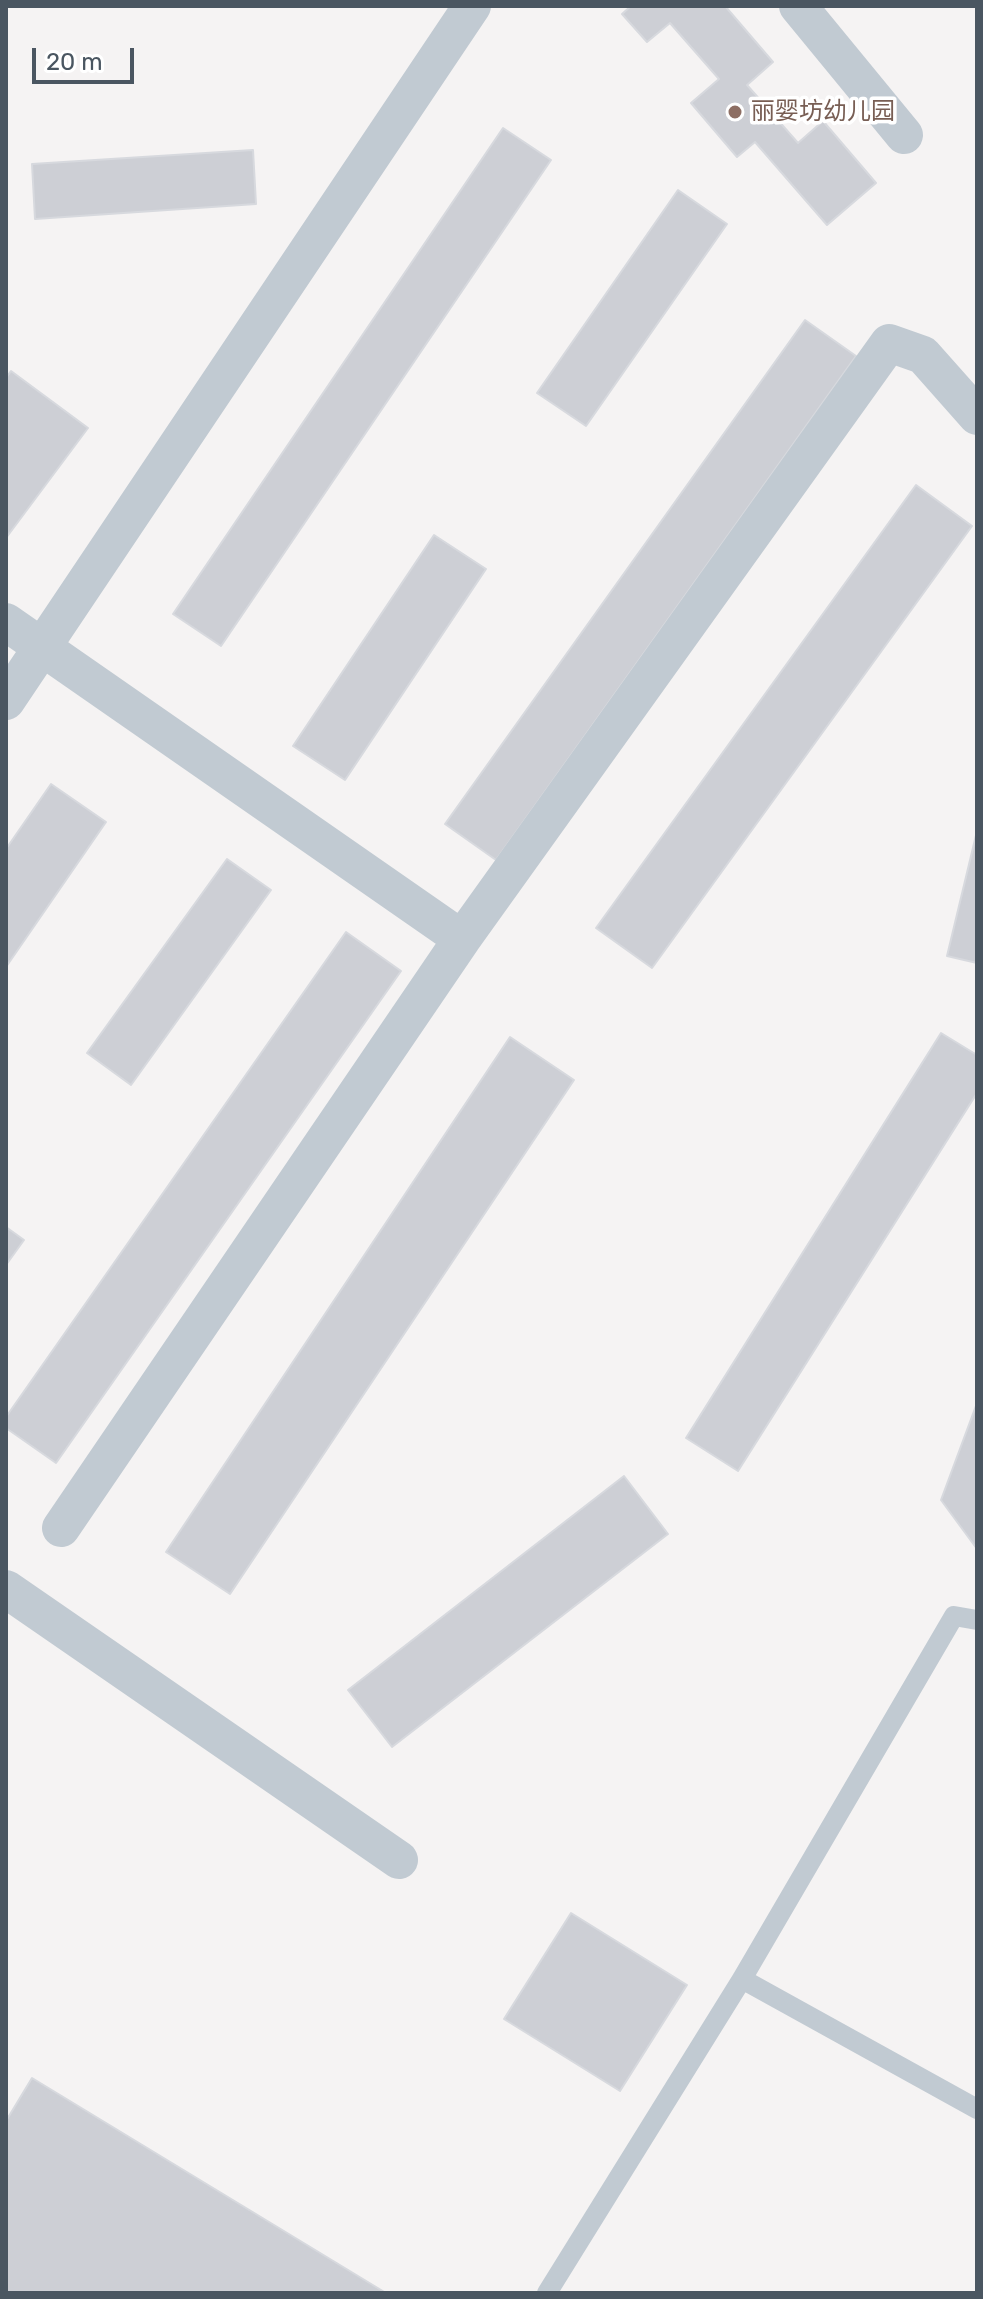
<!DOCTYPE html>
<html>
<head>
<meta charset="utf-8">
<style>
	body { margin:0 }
	#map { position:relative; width:983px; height:2299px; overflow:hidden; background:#f5f3f3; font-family:Rubik,sans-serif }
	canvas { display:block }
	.frame { position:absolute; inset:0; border:8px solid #4a5661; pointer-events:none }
	.scale { position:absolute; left:32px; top:48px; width:102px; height:36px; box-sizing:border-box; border:4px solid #4a5661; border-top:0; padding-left:10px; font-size:24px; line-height:28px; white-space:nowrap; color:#4a5661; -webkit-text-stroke:6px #fff; paint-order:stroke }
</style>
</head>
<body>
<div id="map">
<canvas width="983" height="2299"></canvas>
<div class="frame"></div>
<div class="scale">20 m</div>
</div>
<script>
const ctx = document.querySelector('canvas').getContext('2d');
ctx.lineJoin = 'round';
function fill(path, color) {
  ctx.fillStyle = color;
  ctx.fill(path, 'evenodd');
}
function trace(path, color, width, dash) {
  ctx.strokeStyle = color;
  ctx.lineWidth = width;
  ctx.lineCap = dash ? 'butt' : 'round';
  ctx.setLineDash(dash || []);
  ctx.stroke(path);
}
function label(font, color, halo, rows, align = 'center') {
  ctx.font = font + ' Rubik,"Noto Sans SC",sans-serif';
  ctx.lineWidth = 7;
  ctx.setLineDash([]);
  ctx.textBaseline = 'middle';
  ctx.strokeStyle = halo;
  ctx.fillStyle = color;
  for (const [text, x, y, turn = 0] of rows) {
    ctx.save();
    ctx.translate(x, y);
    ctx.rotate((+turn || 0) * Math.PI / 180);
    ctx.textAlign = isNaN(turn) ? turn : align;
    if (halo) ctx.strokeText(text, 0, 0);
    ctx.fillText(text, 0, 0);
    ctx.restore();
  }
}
const building = new Path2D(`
	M631,6H725L773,62L747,85L798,143L823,121L876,183L827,225L755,142L737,157L691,103L719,79L670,23L647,42L622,14Z
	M503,128L551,160L221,646L173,614Z
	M253,150L256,204L35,219L32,164Z
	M678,190L727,224L586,426L537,393Z
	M805,320L856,356L496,860L445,824Z
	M11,371L88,428L6,538V378Z
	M916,485L972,526L652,968L596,928Z
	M434,535L486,569L345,780L293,746Z
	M51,784L106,822L6,967V849Z
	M977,831V963L947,956Z
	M227,859L271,890L131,1085L87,1053Z
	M346,932L401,971L56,1463L6,1428V1417Z
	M941,1033L977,1055V1093L738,1471L686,1438Z
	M510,1037L574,1080L230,1594L166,1552Z
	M6,1227L24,1240L6,1265Z
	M977,1403V1549L941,1500Z
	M624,1476L668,1534L392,1747L348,1690Z
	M571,1913L687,1985L620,2091L504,2019Z
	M32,2078L386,2293H6V2121Z`);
fill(building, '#cdcfd5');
trace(building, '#d7d9de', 2);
trace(new Path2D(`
	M742,1979L977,2109
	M547,2293L742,1979L954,1616L977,1620`), '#c1cad2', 20);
trace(new Path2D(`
	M798,6L904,135
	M6,622L462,939
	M6,701L472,6
	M61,1528L462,939L889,343L923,355L977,416
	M6,1589L399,1860`), '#c1cad2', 38);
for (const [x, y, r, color] of [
	[735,112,8,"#8d6e63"]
]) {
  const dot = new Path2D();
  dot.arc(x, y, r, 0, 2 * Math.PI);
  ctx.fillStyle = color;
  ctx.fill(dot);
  trace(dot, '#fff', 3);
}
label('24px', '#785e54', '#fff', [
	["丽婴坊幼儿园",751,112]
], 'left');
</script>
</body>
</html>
